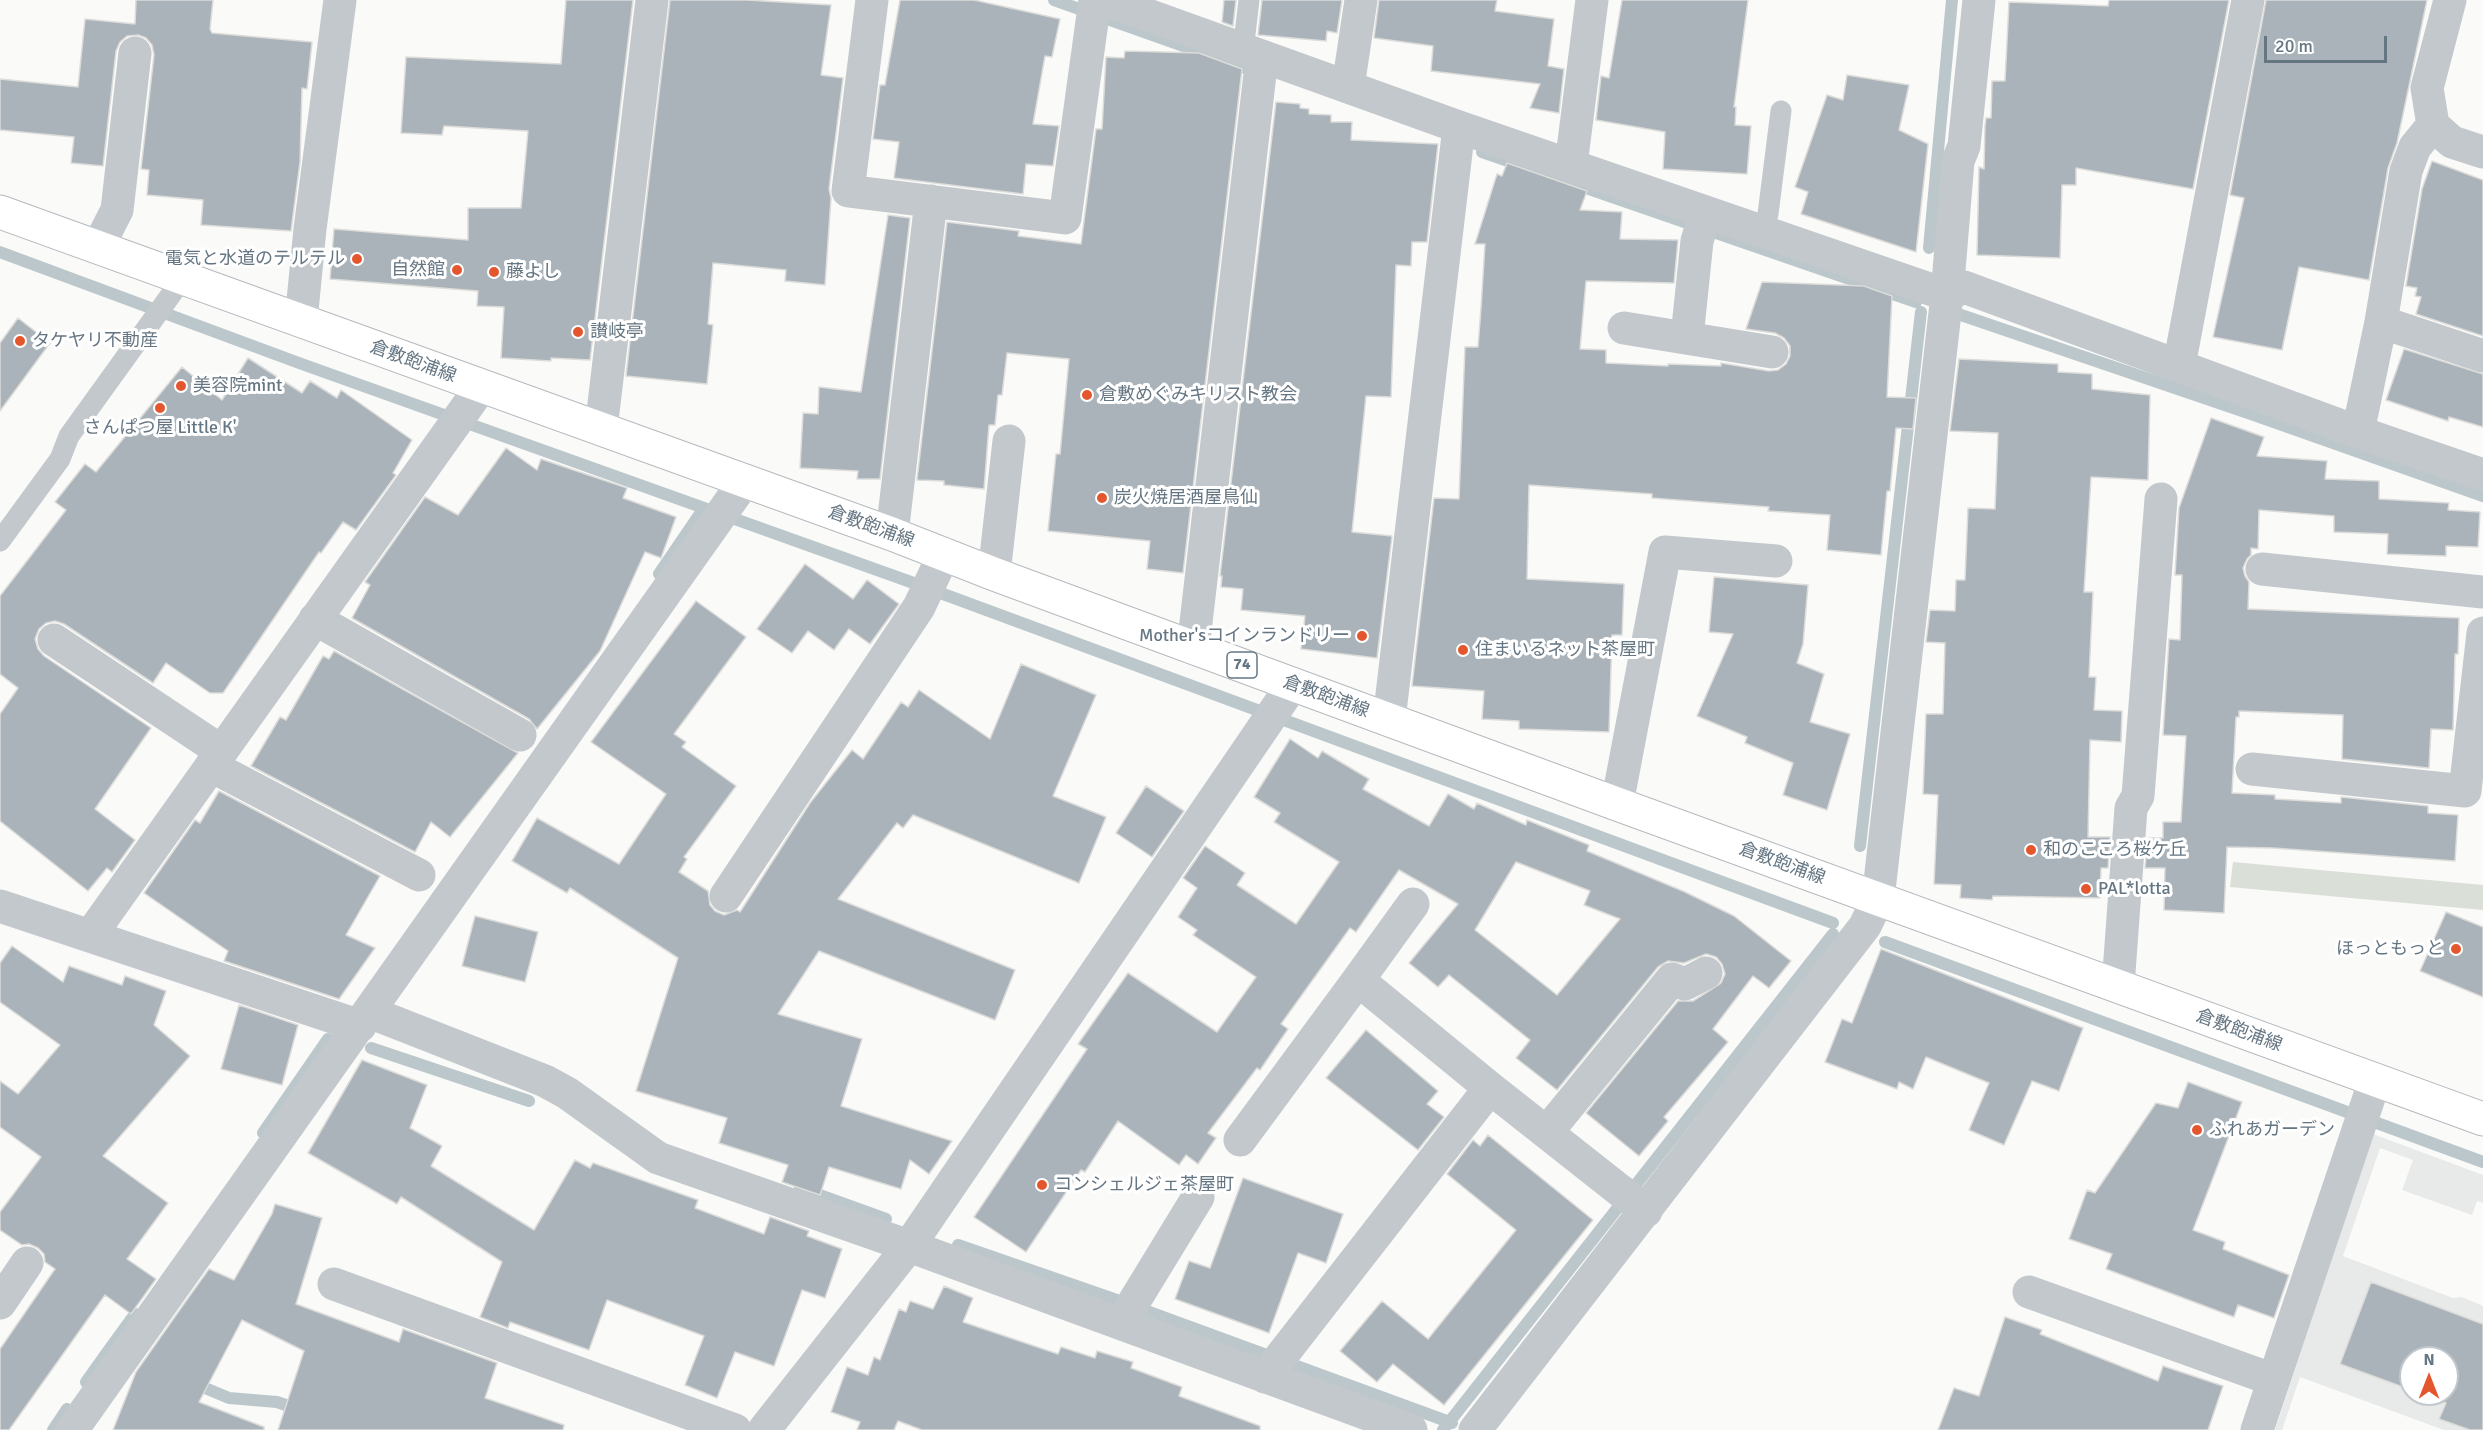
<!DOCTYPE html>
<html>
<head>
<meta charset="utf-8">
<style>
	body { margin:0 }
	#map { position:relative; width:2483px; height:1430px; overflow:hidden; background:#fafaf8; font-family:Signika,sans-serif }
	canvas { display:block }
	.north { position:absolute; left:2399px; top:1346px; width:60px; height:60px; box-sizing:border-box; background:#fff; border:2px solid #c1c8cd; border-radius:50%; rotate:0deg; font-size:16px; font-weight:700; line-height:24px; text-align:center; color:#657683 }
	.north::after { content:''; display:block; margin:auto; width:21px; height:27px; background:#e4572e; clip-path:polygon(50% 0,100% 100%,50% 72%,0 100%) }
	.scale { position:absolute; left:2264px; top:36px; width:123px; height:27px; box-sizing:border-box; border:3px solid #657683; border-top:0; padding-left:8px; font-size:18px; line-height:21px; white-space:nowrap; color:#657683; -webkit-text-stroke:4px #fff; paint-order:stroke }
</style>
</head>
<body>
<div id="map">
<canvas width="2483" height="1430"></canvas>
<div class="north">N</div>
<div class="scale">20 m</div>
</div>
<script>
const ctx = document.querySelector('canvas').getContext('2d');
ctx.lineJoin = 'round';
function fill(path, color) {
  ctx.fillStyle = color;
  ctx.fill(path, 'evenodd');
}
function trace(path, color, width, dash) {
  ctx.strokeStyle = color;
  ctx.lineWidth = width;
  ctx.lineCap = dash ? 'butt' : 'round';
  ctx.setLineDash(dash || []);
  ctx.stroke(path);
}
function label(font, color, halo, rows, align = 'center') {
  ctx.font = font + ' Signika,"Noto Sans JP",sans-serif';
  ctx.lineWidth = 6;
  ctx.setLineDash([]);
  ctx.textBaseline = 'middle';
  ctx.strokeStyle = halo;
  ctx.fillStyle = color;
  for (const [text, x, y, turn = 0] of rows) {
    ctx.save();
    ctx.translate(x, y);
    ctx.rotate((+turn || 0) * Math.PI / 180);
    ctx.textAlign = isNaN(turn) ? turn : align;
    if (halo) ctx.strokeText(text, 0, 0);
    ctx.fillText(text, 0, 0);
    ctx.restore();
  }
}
fill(new Path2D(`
	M2373,1134L2483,1175V1203L2477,1201L2472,1215L2402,1190L2413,1160L2380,1148L2343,1256L2453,1298L2462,1297L2483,1306V1324L2371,1283L2343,1357L2411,1390V1394H2422L2446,1403L2440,1419L2470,1430H2444L2300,1377L2282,1430H2275Z`), '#e8e9e9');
fill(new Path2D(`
	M2233,862L2483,885V910L2230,887Z`), '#dadfd7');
trace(new Path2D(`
	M1054,0L1254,71
	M1482,152L1916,302
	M1929,248L1952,0
	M0,252L299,363L908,581L1833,923
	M1961,315L2254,415L2483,496
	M659,574L704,508
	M1860,846L1921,312
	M1885,942L2483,1162
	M371,1048L529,1101
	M263,1133L328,1039
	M800,1188L886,1219
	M958,1245L1111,1298L1452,1423
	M111,1347L135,1314
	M86,1382L111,1347L115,1349
	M193,1383L229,1398L277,1402L300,1410
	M53,1430L67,1409
	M1443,1430L1833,934`), '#bbc7cb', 12);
const building = new Path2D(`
	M136,0H213L210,29L212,33L312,42L307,89L302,88L300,162L291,231L201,225L203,200L147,195L149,170L141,169L154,55L152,45L146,38L138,35L127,36L120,42L116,51L103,166L71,163L74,137L0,130V79L78,87L85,19L135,24Z
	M566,0H633L590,360L551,358V361L501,358L504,307L477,306L478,291L330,279L334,229L468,240V208H521L528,131L444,126L442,135L401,133L406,57L561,64Z
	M670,0H747L831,5L821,75L843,78L829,189L831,198L825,285L785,281L786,270L713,263L708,324L713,325L707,384L626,376Z
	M900,0H974L1060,19L1052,57L1045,56L1033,124L1059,126L1053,166L1026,164L1023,194L894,178L899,142L873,139L880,85H885Z
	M1224,0H1236L1233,26L1222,22Z
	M1262,0H1342L1337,33L1327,31L1326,41L1258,35Z
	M1379,0H1497L1495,11L1554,19L1548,66L1564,69L1559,113L1530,108L1540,84L1431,71L1433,46L1374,38Z
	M1622,0H1748L1734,107H1736L1735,125L1751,126L1747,174L1663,169L1665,132L1596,120L1601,76L1609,78Z
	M2109,0H2229L2193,189L2076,168V185H2062L2060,258L1977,255L1979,167L1984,169L1985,126L1986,118H1991L1992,81H2005L2009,2L2108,6Z
	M2266,0H2427L2397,143L2388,168L2369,280L2299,267L2282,350L2213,337L2244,198L2230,195Z
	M1125,51L1199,53L1242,69L1183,573L1147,569L1150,541L1048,531L1056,454H1060L1069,359L1007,353L1002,395H998L995,425H989L984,489L944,485V481L917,480L947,222L1019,231L1018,236L1081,244L1096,129H1102L1106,57L1124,58Z
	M1847,75L1909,85L1899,130L1928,144L1916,252L1801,214L1808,192L1795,187L1827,95L1843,100Z
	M1276,102L1300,104V108L1309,109V114L1331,115V122H1352L1351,140L1438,144L1427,242H1412L1411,266L1396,265L1391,397L1366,396L1352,532L1392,536L1377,658L1301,649L1305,616L1241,610L1243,589L1221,587L1222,576H1220Z
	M2432,161L2483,180V336L2416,314L2421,297L2415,296L2417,288L2406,286L2422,189Z
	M1507,163L1587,191L1580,210L1622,212L1620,239L1678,240L1674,283L1586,281L1580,349L1606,350V363L1668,366V364L1721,366V363L1769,371L1778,370L1786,364L1790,356V346L1784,338L1775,333L1746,329L1762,282L1864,286L1892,296L1887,397L1916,398L1913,429L1896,428L1890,491H1887L1881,555L1827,550L1830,515L1768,511L1769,507L1652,498V494L1529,485L1527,579L1624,584L1622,635H1612L1609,732L1519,729V721L1482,719L1484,691L1412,686L1434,498L1459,499L1465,347H1478L1481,308L1485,244H1475L1497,174L1502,176Z
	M888,215L910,218L880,479H857L858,471L800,468L803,413L818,414L819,387L861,392Z
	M18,318L50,343L0,411V343Z
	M2404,349L2483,374V427L2449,417L2448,421L2386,400Z
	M248,358L302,393L310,381L337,398L341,390L412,440L393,473L396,475L356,530L343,522L321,553L319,552L223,693H210L166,663L153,683L64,624L55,621L46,623L39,629L35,639L38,649L44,656L151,728L95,809L135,840L112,872L107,868L88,891L0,821V714L18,688L0,674V596L66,510L55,502L85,464L96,472L182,367L222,400Z
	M1959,359L2058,364V372L2092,374V389L2150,395L2148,480L2091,477L2084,592H2093L2089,677H2096L2094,710L2122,711L2121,742L2090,740L2088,837H2110L2108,868H2101L2100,898L1993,896L1992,900L1960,898L1961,885L1934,884L1938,795L1923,794L1926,714H1943L1945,643L1926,642L1930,610L1955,611L1956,580H1965L1968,508L1995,509L1998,433L1950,431Z
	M2211,418L2264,437L2257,456L2327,461L2325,479L2379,481V499L2449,503L2448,510L2480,512L2478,547L2446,546V556L2387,554L2388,534L2334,532V516L2259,510L2258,549L2251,548V555L2247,559L2243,568L2245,576L2249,582L2248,609L2459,618L2458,654H2455L2453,730L2431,729L2429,768L2342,759L2343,715L2239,711V717H2236L2232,793L2275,795V799L2341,803V797L2428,806V813L2458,815L2455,861L2273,848L2227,847L2224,913L2164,910L2165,868H2145L2148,838H2163V822H2181L2186,736L2163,735L2169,639L2180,640L2182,575H2175L2179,508Z
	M506,448L537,470L541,459L627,488L623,498L676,517L661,558L645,552L600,651L537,729L529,719L352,618L370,585L365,582L425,497L458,515Z
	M805,564L853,599L867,580L899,604L870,644L849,629L834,650L808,631L792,653L757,629Z
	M1714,577L1808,585L1803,644L1797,663L1824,674L1810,722L1850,734L1827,810L1783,795L1793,763L1745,743L1747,737L1697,716L1733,634L1709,632Z
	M696,601L746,637L674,734L686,742L682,747L736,786L684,857L687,859L679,872L708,891L710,905L715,911L724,915L737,910L740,912L810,803L852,750L863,759L901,702L908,707L919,690L990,739L1021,664L1096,695L1053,796L1106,817L1079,883L913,815L903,828L897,823L838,899L1015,970L995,1020L819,951L778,1014L862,1039L841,1106L952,1141L929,1174L910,1160L901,1189L829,1167L820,1195L782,1182L788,1165L719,1143L727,1118L636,1091L678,958L570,888L567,893L512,861L537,818L619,864L666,794L591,742Z
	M334,651L518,753L450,837L431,822L415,852L251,766L280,717L286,720L323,656L329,659Z
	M1290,739L1318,758L1322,751L1369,779L1363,789L1429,826L1448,794L1474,809L1477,803L1526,825L1527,820L1589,845L1587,851L1685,892L1734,916L1791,961L1769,988L1753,976L1713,1029L1728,1042L1664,1117L1668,1121L1639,1156L1586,1113L1678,1001H1693L1721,983L1725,974L1722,964L1716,957L1706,954L1684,963L1668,961L1658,967L1557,1090L1516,1058L1530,1040L1449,975L1438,987L1409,963L1458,904L1399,870L1356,932L1350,928L1281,1024L1288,1029L1260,1070L1257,1068L1208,1133L1216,1138L1198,1164L1186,1155L1179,1165L1118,1121L1085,1172L1081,1170L1026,1252L974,1217L1087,1049L1078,1044L1128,973L1217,1032L1256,977L1193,935L1197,930L1178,917L1197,888L1183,878L1205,846L1245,873L1237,885L1296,924L1339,862L1274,822L1280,813L1254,797ZM1516,862L1590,891L1584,905L1620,919L1557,995L1475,930Z
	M1146,786L1184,811L1152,857L1116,833Z
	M219,791L380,876L346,935L375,948L339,999L224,961L228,951L144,893L195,820L200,823Z
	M2446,912L2483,927V997L2420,971Z
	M475,916L538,932L525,982L462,966Z
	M12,946L63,982L69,966L122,985L125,976L166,991L154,1025L190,1056L103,1156L168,1203L127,1259L156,1279L131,1314L105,1295L9,1430H0V1349L55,1269L45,1262L44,1254L38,1248L29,1244L22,1245L0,1230V1212L41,1157L0,1127V1081L18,1094L60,1045L0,1002V963Z
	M1881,949L2083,1028L2059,1091L2032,1081L2004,1145L1969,1130L1989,1083L1926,1057L1913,1089L1899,1082L1897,1089L1825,1062L1842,1019L1852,1023Z
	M239,1005L298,1025L282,1085L221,1069Z
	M1366,1030L1438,1091L1427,1104L1444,1117L1418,1150L1326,1078Z
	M362,1060L427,1085L410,1128L442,1146L431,1166L534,1230L575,1160L590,1168L593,1163L698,1200L695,1208L764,1234L770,1217L809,1231L807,1236L842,1249L825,1298L802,1290L774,1366L735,1352L717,1398L685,1385L704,1336L607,1300L589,1350L510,1322L508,1328L480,1317L502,1262L401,1197L397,1204L308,1153Z
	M2188,1082L2242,1102L2193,1230L2225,1242L2223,1249L2289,1275L2274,1318L2238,1305L2234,1317L2106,1269L2112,1254L2069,1239L2087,1190L2095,1193L2156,1103L2178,1108Z
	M1488,1135L1593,1220L1444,1405L1393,1364L1377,1382L1340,1351L1382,1301L1428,1339L1516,1230L1447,1174L1473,1140L1480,1146Z
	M1243,1178L1343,1214L1326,1263L1298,1253L1269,1333L1175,1299L1189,1261L1210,1268Z
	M275,1204L322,1218L296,1304L399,1342L403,1329L497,1363L485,1398L564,1425L563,1430H278L304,1351L242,1320L199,1402L264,1427V1430H113L136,1372L186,1301L209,1269L234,1280L272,1214Z
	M2371,1282L2483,1324V1430H2470L2439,1419L2446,1403L2422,1394H2447V1358H2411V1390L2340,1364Z
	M944,1286L973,1298L963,1322L1058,1354L1061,1347L1095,1358L1097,1351L1133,1362L1131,1368L1182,1387L1179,1396L1260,1426V1430H922L898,1421L894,1430H857L860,1422L831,1412L847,1367L868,1375L874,1357L880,1360L899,1309L906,1312L910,1301L933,1309Z
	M2005,1317L2042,1330L2040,1334L2158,1381L2163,1366L2223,1386L2208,1430H1938L1954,1388L1979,1396Z`);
fill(building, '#aab3b9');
trace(building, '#dcdcda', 1.5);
const primary = new Path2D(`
	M0,212L892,534L994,574L1617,804L2483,1119`);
trace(primary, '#b5babe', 35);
trace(new Path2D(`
	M1243,51L1249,0
	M1763,231L1768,214L1781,111
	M0,541L60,459L69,436L183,278`), '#c3c8cc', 21);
trace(new Path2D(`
	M872,0L848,191L1065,218L1095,0
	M1106,0L1459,127L1947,295L1964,287L2358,432L2483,475
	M2450,0L2427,88L2433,125L2452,142L2483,152
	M1348,87L1361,0
	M1571,165L1592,0
	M98,247L117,210L135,53
	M301,321L310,229L340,0
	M2381,322L2483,356
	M1624,328L1772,352
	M1687,337L1697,241L1706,212
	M2179,366L2248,0
	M601,429L652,0
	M2358,432L2381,322L2406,171L2415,147L2433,125
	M892,534L931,201
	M2262,569L2483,592
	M994,574L1009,441
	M315,619L520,735
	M54,640L221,751
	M1193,648L1262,57
	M1389,720L1459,127
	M211,766L419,875
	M2252,769L2465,791L2483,633
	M1617,804L1665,552L1776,561
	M726,896L919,607L944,554
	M0,906L360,1026
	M90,936L481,387
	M1358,980L1413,904
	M2118,986L2131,808L2138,796L2161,499
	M369,1012L545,1081L567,1093L658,1158L909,1246L1411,1430
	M1547,1132L1672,979L1685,984L1706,973
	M1240,1140L1358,980L1490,1088L1646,1211
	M334,1284L735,1430
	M2029,1292L2274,1380
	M0,1303L27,1263
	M1121,1323L1198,1197
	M1265,1377L1490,1088
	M72,1430L744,482
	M764,1430L909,1246L1293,684
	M1475,1430L1865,926L1878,899L1947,295L1958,161L1964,146L1979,0
	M2257,1430L2375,1080`), '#c3c8cc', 33);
trace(primary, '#fff', 33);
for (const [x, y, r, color] of [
	[357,259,6,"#e4572e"],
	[457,270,6,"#e4572e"],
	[494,272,6,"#e4572e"],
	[578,332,6,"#e4572e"],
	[20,341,6,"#e4572e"],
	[181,386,6,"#e4572e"],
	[1087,395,6,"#e4572e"],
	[160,408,6,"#e4572e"],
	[1102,498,6,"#e4572e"],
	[1362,636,6,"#e4572e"],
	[1463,650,6,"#e4572e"],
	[2031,850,6,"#e4572e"],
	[2086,889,6,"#e4572e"],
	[2456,949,6,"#e4572e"],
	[2197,1130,6,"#e4572e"],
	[1042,1185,6,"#e4572e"]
]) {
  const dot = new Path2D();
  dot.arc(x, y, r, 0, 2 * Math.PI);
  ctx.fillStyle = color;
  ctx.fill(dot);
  trace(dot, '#fff', 2);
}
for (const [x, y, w] of [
	[1242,665,30]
]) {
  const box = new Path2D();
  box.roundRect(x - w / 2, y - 13, w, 26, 4.5);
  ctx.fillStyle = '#fff';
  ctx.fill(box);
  trace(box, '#657683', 1.5);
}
label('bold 16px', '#657683', null, [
	["74",1242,665]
]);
label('18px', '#657683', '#fff', [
	["電気と水道のテルテル",345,259,"right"],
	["自然館",445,270,"right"],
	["藤よし",506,272],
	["讃岐亭",590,332],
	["タケヤリ不動産",32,341],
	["美容院mint",193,386],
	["倉敷めぐみキリスト教会",1099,395],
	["さんぱつ屋 Little K'",160,428,"center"],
	["炭火焼居酒屋鳥仙",1114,498],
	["Mother'sコインランドリー",1350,636,"right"],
	["住まいるネット茶屋町",1475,650],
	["和のこころ桜ケ丘",2043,850],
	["PAL*lotta",2098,889],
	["ほっともっと",2444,949,"right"],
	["ふれあガーデン",2209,1130],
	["コンシェルジェ茶屋町",1054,1185]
], 'left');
label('18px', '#657683', '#fff', [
	["倉敷飽浦線",413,362,20],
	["倉敷飽浦線",871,527,20],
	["倉敷飽浦線",1326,697,20],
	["倉敷飽浦線",1782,864,20],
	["倉敷飽浦線",2239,1031,20]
]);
</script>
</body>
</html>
